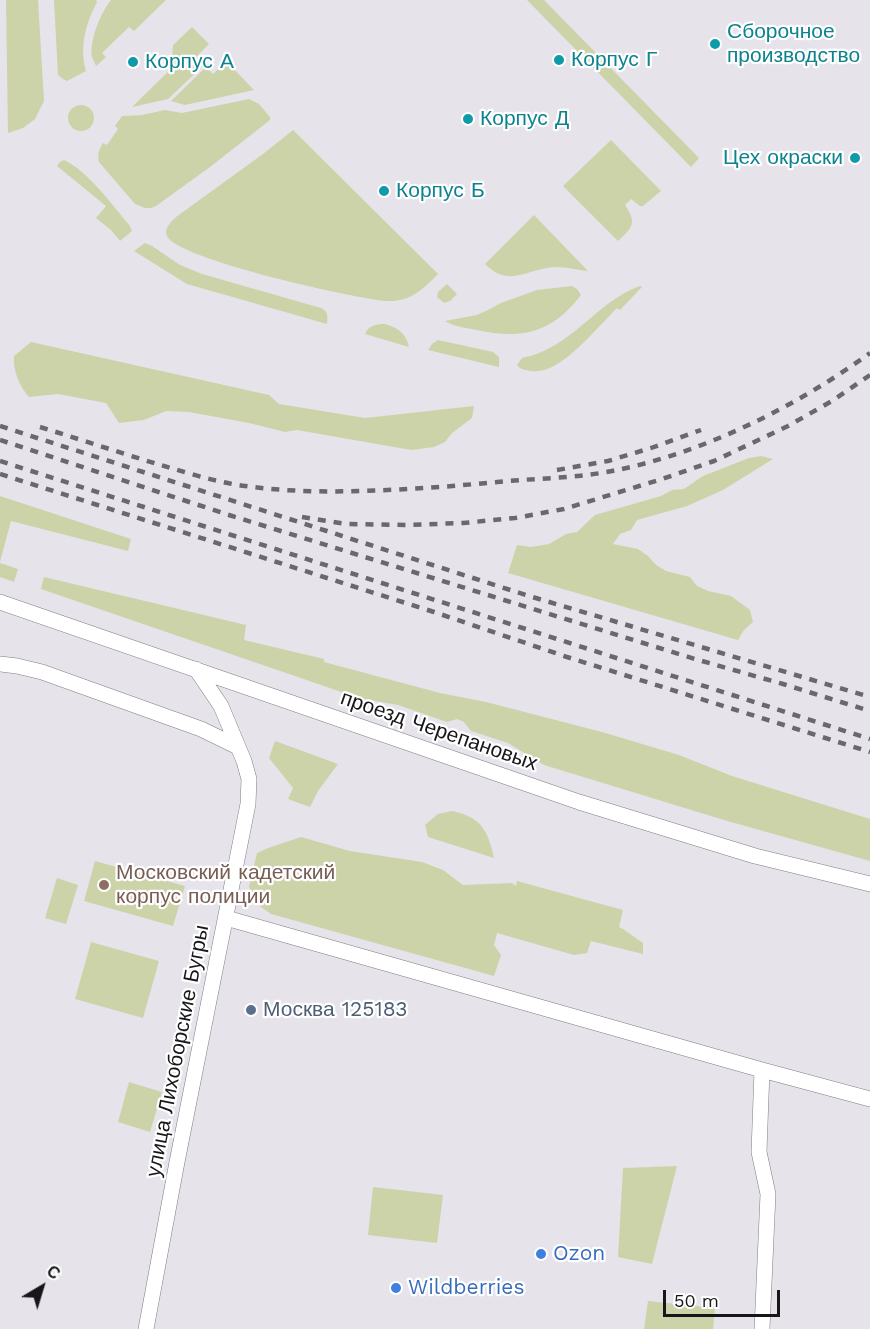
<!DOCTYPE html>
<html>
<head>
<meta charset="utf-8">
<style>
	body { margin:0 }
	#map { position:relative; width:870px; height:1329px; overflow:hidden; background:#e6e3ea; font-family:"Work Sans",sans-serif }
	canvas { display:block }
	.north { position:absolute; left:12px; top:1257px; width:60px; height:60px; -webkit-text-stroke:4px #fff; paint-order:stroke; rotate:38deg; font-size:16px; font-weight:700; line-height:24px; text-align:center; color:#171619 }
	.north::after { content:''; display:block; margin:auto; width:21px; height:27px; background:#171619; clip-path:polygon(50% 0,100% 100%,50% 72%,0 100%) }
	.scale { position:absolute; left:663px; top:1290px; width:117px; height:27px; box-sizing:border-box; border:3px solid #171619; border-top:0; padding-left:8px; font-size:18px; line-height:21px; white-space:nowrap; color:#171619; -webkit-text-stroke:4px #fff; paint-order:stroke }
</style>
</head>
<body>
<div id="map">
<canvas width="870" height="1329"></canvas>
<div class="north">С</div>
<div class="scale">50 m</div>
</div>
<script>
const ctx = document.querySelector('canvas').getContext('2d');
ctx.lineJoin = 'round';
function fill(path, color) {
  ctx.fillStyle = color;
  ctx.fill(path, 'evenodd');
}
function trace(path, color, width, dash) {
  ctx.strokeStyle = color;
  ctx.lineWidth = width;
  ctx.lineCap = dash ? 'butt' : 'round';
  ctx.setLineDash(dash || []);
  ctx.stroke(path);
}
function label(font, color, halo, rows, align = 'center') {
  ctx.font = font + ' "Work Sans",sans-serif';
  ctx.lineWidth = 4.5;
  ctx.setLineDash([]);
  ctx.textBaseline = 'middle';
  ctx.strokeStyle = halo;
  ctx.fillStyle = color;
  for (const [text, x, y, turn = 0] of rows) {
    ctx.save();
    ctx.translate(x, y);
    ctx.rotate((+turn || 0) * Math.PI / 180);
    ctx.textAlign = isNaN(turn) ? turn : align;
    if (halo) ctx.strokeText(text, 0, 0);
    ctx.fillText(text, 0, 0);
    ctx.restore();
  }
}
fill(new Path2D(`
	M6,0H38L44,101L35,119L23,128L8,133Z
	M54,0H96L97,2C86,23 79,47 86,71L67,81L63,79L58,75Z
	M111,0H166L134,31L129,27L102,53L106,57L96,66C95,63 93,60 92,57C89,41 101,12 111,0Z
	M527,0H544L699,158L691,167Z
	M192,27L209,44L196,57L204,65L168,99L132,107L171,69L173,45Z
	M226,61L254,90L185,105L171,101L206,67L213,74Z
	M249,99L259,104L270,117V120L210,167L156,206L151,208H145L135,204L99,162C97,154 99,150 103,143L107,145L118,129L115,126L122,116L142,115L165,110L182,113Z
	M68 118a13 13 0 1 1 26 0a13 13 0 1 1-26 0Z
	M293,130L438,274C427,285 416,297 400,300C396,301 391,301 386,301C357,299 176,259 167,236C164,228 171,222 176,217L263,154Z
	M611,140L661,191L643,206H640L631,199L625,205C637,223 633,227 618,241L563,186Z
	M64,160C87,170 113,206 130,226L132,231L120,241L111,230L96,218L106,206L57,166L60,162Z
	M534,215L588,271C578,270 566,267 556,267C527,268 510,289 485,264Z
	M145,243L152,246L180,265L202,274L321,308C328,311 328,316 327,324L187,284L134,251Z
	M447,284L457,294L450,301L444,303L437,297L438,292Z
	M572,286L577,289L581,295C552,333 521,340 477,330C466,328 455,327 445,321L477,315L488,310L501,303L537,290Z
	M640,286L642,287L620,310L617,308C599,326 570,361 547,369C538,372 528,372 520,368L517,365L522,358C573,348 595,302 640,286Z
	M385,324C398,328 406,333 409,347L365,334C368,326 376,324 385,324Z
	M438,340L493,352L499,357V367L428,350L432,344Z
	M31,342L269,395L279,404L365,418L474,406L472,418L452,433L445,442L434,447L411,450L297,430L285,432L249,423L189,412L166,411L144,420L119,423L106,403L58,394L29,397C19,385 13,371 14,356Z
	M761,456L773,459L723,490L687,506L637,520L631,530L620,534L613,544L638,549L648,556L656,565L666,571L690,577L697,586L708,591L731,596L750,610L753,622L744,630L738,640L508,573L517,545L531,547L549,544L566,534L577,532L595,515L661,496L672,490L684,489L703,476L749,458Z
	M0,496L131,539L128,551L11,521L0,562Z
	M0,563L18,569L14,582L0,577Z
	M44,577L246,625L244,640L324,659V662L440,693L486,702L602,732L679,755L732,776L870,819V861L724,820L544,765L508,743L471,731L464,722L457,719L447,722L398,705L359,698L41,589Z
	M275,741L338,764L318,791L310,807L288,799L293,788L269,758Z
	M452,811C481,817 488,830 494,858L428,837L425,825L438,814Z
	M301,837L350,851L422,862L443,870L463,885L512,883L516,886L517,881L623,910L619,927L623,929L643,943V954L591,941L587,953L574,955L497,933L494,945L501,955L494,976L271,914L261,907L249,887L257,853L268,848Z
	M95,861L185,886L173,926L84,901Z
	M57,878L78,885L66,924L45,918Z
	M91,942L159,961L143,1018L75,999Z
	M129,1082L162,1092L150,1132L118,1122Z
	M677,1166L652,1264L618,1257L623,1168Z
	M373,1187L443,1195L437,1243L368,1235Z
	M648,1301L715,1308L713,1329H644Z`), '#cdd3a9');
const minor = new Path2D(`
	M0,602L579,802L755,856L870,884
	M0,664L17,666L42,672L201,729L238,747
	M226,918L762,1070L870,1099
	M146,1329L177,1162L248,804L249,779L244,761L221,706L196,669
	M762,1329L768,1194L759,1152L762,1070`);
trace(minor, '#807d83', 16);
trace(minor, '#fff', 15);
trace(new Path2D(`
	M0,426L529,596L870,697
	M40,427C79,439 118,452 157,464C185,472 215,482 245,486C310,495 375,491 440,487C467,485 494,482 521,480C551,478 582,477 612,471C701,454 796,407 870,353
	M0,440L229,515L695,659L783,684L870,711
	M0,461L870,739
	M557,470L608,461L651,448L701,430
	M0,474L434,612L567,657L870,752
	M302,517L346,524L406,525L463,523L515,518L564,509L662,479L714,461L788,426L832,401L870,375`), '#6a686d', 4.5, [8, 8]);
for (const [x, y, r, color] of [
	[715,44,6,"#0f9aa8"],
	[559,60,6,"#0f9aa8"],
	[133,62,6,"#0f9aa8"],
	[468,119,6,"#0f9aa8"],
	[855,158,6,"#0f9aa8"],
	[384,191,6,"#0f9aa8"],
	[104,885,6,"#8d6e63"],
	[251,1010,6,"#5c6f8a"],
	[541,1254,6,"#3f7fe0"],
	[396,1288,6,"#3f7fe0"]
]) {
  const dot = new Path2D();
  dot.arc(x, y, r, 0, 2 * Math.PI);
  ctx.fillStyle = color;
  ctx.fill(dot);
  trace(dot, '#fff', 2);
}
label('21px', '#0d838f', '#fff', [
	["Сборочное",727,32],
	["производство",727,56],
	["Корпус Г",571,60],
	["Корпус А",145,62],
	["Корпус Д",480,119],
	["Цех окраски",843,158,"right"],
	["Корпус Б",396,191]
], 'left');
label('21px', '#171619', '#fff', [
	["проезд Черепановых",439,731,19],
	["улица Лихоборские Бугры",178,1051,-79]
]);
label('21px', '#785e54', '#fff', [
	["Московский кадетский",116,873],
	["корпус полиции",116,897]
], 'left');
label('21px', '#4e5e75', '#fff', [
	["Москва 125183",263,1010]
], 'left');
label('21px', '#366cbe', '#fff', [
	["Ozon",553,1254],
	["Wildberries",408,1288]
], 'left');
</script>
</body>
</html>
